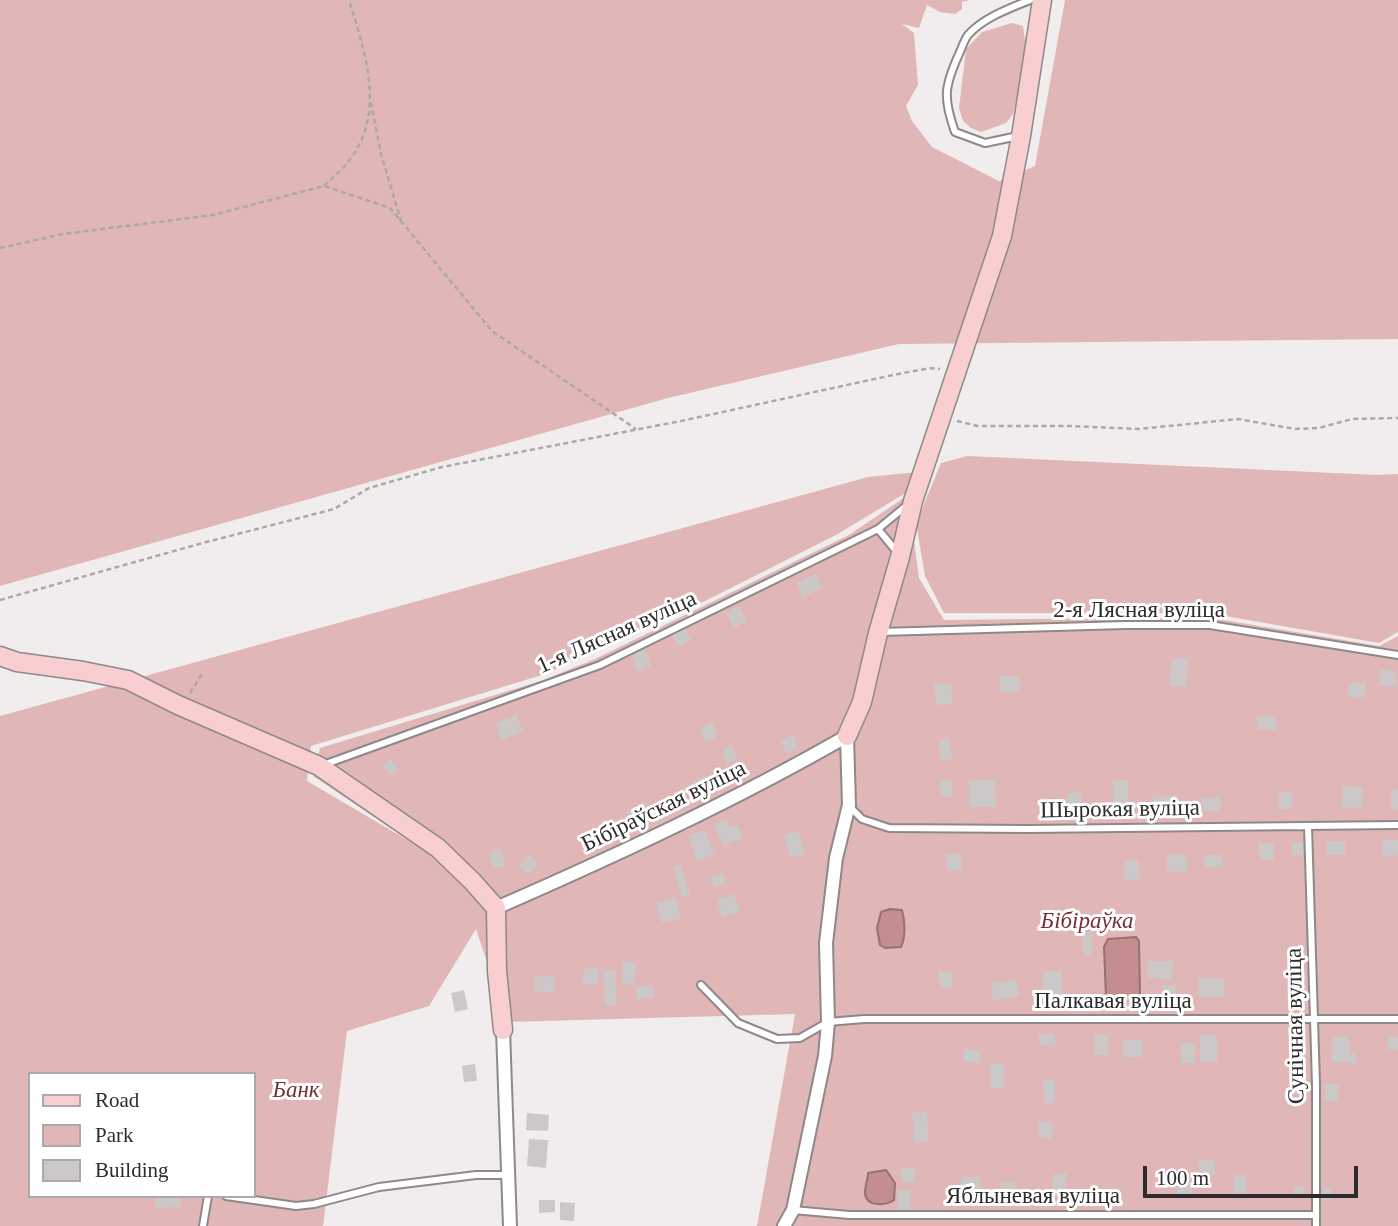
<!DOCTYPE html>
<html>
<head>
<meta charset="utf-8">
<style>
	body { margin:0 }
	#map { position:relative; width:1398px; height:1226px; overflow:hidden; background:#f1eded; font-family:"Times New Roman",serif }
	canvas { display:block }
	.legend { position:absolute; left:28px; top:1072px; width:228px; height:126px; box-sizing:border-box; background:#fff; border:2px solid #abaaaa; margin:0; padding:9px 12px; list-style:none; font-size:21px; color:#2d2b2b }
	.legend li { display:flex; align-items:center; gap:14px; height:35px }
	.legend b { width:35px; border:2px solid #abaaaa }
	.scale { position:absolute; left:1143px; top:1166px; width:215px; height:32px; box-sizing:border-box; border:4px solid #2d2b2b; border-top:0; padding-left:9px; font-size:21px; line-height:24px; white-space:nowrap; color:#2d2b2b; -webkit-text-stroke:5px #fff; paint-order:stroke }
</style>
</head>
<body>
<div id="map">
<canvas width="1398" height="1226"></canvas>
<ul class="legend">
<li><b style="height:9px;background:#f8ced1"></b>Road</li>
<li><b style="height:19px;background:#e1b6b7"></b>Park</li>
<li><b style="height:19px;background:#ccc8c8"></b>Building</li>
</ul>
<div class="scale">100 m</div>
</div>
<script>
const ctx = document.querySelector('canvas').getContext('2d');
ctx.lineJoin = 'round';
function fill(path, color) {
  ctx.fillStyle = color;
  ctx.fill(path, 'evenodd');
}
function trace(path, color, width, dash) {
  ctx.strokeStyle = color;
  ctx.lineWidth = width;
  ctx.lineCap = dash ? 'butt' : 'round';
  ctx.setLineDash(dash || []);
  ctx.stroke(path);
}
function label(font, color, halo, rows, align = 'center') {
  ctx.font = font + ' "Times New Roman",serif';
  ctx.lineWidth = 6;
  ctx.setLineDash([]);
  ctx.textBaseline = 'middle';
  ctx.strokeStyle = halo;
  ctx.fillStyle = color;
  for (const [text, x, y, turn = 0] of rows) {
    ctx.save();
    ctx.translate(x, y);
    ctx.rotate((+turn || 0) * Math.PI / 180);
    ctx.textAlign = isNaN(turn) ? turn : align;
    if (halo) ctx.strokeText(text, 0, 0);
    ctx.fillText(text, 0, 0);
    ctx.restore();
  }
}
fill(new Path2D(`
	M0,0H970L962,2V9L955,14L940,12L927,5L919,28L902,24L914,33L918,85L906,106L912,121L932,147L999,181L1035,166L1065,0H1398V339L899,344L668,398L0,586Z
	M1012,23L1023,26L1027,53L1013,114L1006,123L981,132L971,128L963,121L959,108L966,49L982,32Z
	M967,456L1377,475L1398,474V632L1379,643L1208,613H944L925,576L916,523L941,463Z
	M918,472L909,491L836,535L705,601L545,674L311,746L307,781L416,845L313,776L320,748L541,681L595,659L849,535L908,495L919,578L944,620L1206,617L1379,646L1398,636V1226H757L795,1014L507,1022L476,929L429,1006L347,1031L323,1226H0V716L868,477ZM30,1074H254V1196H30Z`), '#e1b6b7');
const water = new Path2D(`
	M890,909L902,910C905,921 906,936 901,947L885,948L880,945L877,928L881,912Z
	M1136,937L1139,941L1140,996L1134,998L1106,997L1104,947L1108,939Z
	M886,1170L895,1183L894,1200C885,1206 865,1207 865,1192C865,1186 868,1179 868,1173Z`);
fill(water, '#c48e8f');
trace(water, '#977071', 2);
fill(new Path2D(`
	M816,574L822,588L803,597L797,583Z
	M739,606L747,622L734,628L726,613Z
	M685,629L691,641L678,647L672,634Z
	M644,648L651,666L638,672L630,654Z
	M1172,658L1189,659L1186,687L1169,685Z
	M1380,670L1396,671V686H1379Z
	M999,676H1019L1020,692L1000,693Z
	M1349,682L1366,683L1365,698L1348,697Z
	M951,683L953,704L936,705L934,684Z
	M516,715L523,731L502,740L495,723Z
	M1257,716L1277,717L1276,730L1257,729Z
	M713,723L718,738L705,742L700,728Z
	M793,735L798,748L786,753L780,740Z
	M950,739L952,759L941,760L938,740Z
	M733,746L737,760L727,763L722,749Z
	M389,759L399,768L392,776L382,767Z
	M714,774L718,788L701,793L697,779Z
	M940,780L952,781V797H940Z
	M969,780H995L996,807H969Z
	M1113,780H1128V803H1113Z
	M1343,786L1363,787L1362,808L1341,807Z
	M1398,789V809L1391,810V790Z
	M1081,792L1082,813L1068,814L1067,793Z
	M1278,792H1292V809H1279Z
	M1177,795L1178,810L1154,812L1153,797Z
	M1221,797V811H1202L1201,798Z
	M641,807L647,821L633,827L627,813Z
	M727,819L730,827L737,824L743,838L723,846L714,824Z
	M705,830L714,855L697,861L688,836Z
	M798,830L805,854L791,858L784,835Z
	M1382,840H1398V855L1382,856Z
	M1327,841H1345V855H1327Z
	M1292,842H1305V855H1292Z
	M1258,843H1274V860H1259Z
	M501,849L506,865L493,869L489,853Z
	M961,853L962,870L947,871L946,854Z
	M1186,854L1187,871L1167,872V855Z
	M531,855L539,864L528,875L519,865Z
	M1204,855H1223V867H1204Z
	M1138,860L1140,879L1125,881L1123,862Z
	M681,865L690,895L682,897L673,867Z
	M722,873L726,883L714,887L710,877Z
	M734,894L740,912L722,917L717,900Z
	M675,897L681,918L662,923L656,903Z
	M1082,932H1092V955H1082Z
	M623,961L636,962L634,984L622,983Z
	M1148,961H1173L1172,979L1147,978Z
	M584,968L599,969L598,985L583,984Z
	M603,970H615L617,1006H605Z
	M952,971L953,987L939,988L938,972Z
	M1043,971H1062V999H1043Z
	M535,976L555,977L554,993L534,991Z
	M1199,977L1225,978L1224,997H1198Z
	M1017,980L1019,997L993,1000L991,983Z
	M653,985L654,998L637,999L636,986Z
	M1163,985H1176L1177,1004L1163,1005Z
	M464,990L468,1009L455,1012L451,993Z
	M1039,1034H1055V1045H1039Z
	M1095,1034L1109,1035L1108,1055H1094Z
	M1200,1035H1217V1062H1200Z
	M1332,1037H1350V1054H1356V1063L1332,1062Z
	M1388,1037H1398V1050L1387,1049Z
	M1123,1040H1143V1057H1123Z
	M1181,1043H1195V1063H1181Z
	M1292,1046L1300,1047V1063L1291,1062Z
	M964,1049L981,1050L980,1063L964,1062Z
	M990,1063L1004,1064V1088H990Z
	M475,1064L477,1081L464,1082L462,1066Z
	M1055,1079V1103H1044L1043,1080Z
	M1325,1084H1339L1338,1101H1324Z
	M927,1112L929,1142L914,1143L912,1113Z
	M527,1113L549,1115L548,1131L526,1130Z
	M1038,1121L1053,1122L1052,1139L1038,1138Z
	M529,1139L548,1140L546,1168L527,1166Z
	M1198,1160H1215V1175H1199Z
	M901,1168H915V1182H901Z
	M1066,1173V1196H1053V1174Z
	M1234,1175H1247V1193H1234Z
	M961,1177H980V1204H961Z
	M1001,1182H1015V1197L1001,1198Z
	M1192,1182V1195L1177,1196V1183Z
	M1293,1186H1304V1197H1293Z
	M1331,1186L1332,1199L1323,1200L1322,1187Z
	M897,1189L911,1190L910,1213H897Z
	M155,1196H181V1207L155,1208Z
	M539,1200H555V1212L539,1213Z
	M560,1202L575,1203L574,1221L560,1220Z`), '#ccc8c8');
const lane = new Path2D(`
	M1018,136L985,143L955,132C943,98 944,87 959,54C962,48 964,40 968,35C983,18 1010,8 1030,0
	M878,529L897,552
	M880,632L1126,625H1210L1398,655
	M323,765L600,665L878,529L906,506
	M850,807L862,819L889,828L1028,829L1398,825
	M1308,826L1316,1084V1226
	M701,985L738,1023L777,1039L800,1038L828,1022L864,1019H1398
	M226,1196L296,1206L314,1204L379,1187L476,1175H507
	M793,1210L849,1215H1316
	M203,1226L208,1196`);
const street = new Path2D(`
	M496,908C615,856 734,801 847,736L849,805L836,858L826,943L828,1022L825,1056L793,1210L784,1226
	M503,1030L510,1226`);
const secondary = new Path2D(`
	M0,656L17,662L83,671L128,680L178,705L319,766L438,848L473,882L496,908L497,971L503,1030
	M847,736L862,702L878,633L900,557L913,501L1002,236L1021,136L1042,0`);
trace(lane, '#8d8989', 10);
trace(street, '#8d8989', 16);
trace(secondary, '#8d8989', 21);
trace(new Path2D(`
	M371,102L381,154L401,221
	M324,186C332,178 341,171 348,162C387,114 365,52 349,0
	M0,248L63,234L213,215L324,186L390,208L492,331L636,429
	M957,421L978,426H1070L1139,429L1238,419L1295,429L1319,428L1352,419L1398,418
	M0,600L199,544L334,509L369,488L442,467L681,421L893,375L930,368L940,369
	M190,693L203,672`), '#aba8a8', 2.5, [5, 3.5]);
trace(lane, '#fff', 6);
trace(street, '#fff', 12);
trace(secondary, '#f8ced1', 18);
label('23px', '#2d2b2b', '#fff', [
	["2-я Лясная вуліца",1139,611],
	["1-я Лясная вуліца",617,633,-24],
	["Бібіраўская вуліца",664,807,-26],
	["Шырокая вуліца",1120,810,-1],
	["Палкавая вуліца",1113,1002],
	["Сунічная вуліца",1296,1026,-91],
	["Яблыневая вуліца",1033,1197]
]);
label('italic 23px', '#743035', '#fff', [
	["Бібіраўка",1087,922],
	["Банк",296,1091]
]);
</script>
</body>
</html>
